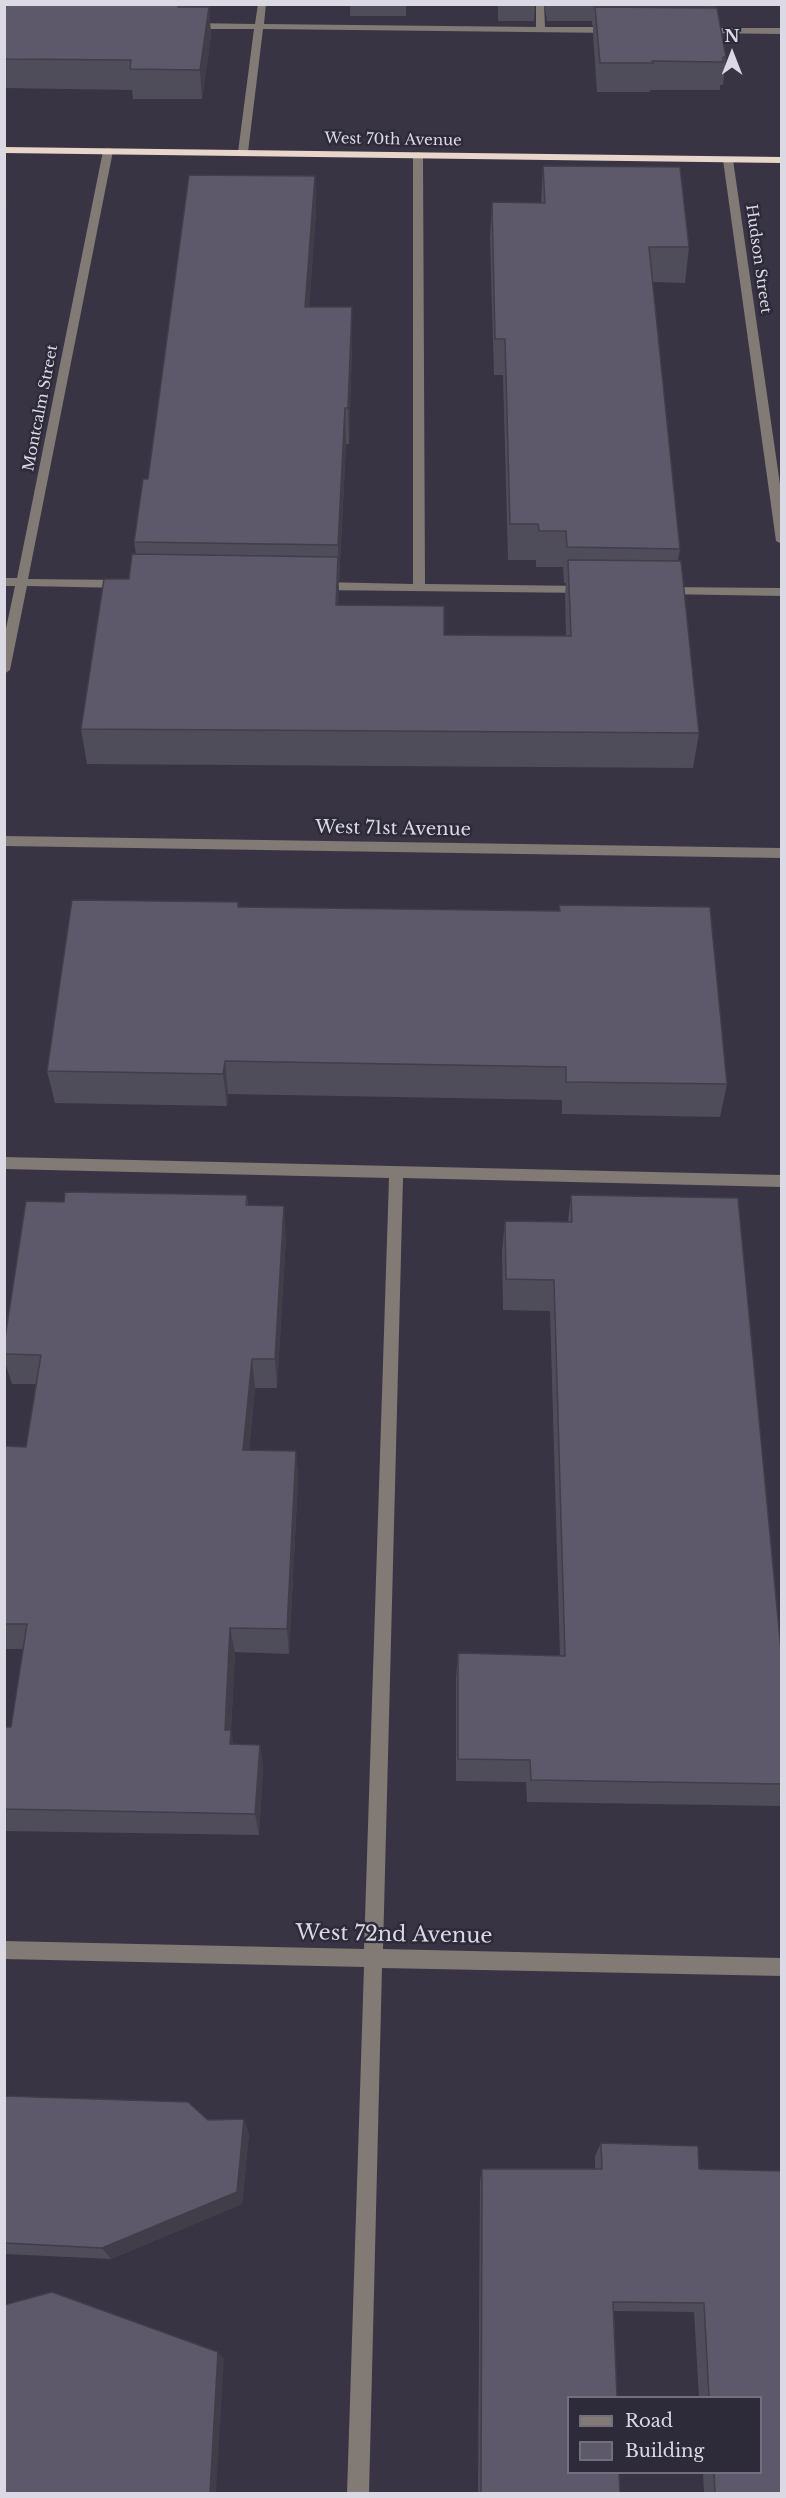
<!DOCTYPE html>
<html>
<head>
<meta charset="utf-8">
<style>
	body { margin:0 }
	#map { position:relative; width:786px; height:2498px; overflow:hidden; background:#383443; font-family:"Libre Baskerville",serif }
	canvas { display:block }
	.frame { position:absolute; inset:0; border:6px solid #dbd9e3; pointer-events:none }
	.legend { position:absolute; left:567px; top:2396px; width:195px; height:78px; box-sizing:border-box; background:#2d2a39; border:2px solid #73707d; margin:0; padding:8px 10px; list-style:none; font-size:18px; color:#dbd9e3 }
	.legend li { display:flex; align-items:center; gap:12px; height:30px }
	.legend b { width:30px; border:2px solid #73707d }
	.north { position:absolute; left:702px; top:24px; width:60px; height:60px; -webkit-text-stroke:4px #2d2a39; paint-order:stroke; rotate:0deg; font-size:16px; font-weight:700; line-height:24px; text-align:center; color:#dbd9e3 }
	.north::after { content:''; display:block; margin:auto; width:21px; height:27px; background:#dbd9e3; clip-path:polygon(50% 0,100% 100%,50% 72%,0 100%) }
</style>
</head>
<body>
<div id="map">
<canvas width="786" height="2498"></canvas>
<div class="frame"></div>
<ul class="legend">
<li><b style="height:8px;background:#827a75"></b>Road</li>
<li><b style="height:16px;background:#5d596a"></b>Building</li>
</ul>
<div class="north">N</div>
</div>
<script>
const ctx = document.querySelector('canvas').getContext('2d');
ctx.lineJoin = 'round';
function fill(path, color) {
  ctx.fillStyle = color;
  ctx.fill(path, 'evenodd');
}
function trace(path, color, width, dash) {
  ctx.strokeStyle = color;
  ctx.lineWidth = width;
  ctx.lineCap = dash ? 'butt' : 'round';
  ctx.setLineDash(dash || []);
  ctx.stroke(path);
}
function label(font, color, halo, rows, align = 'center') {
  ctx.font = font + ' "Libre Baskerville",serif';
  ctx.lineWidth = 5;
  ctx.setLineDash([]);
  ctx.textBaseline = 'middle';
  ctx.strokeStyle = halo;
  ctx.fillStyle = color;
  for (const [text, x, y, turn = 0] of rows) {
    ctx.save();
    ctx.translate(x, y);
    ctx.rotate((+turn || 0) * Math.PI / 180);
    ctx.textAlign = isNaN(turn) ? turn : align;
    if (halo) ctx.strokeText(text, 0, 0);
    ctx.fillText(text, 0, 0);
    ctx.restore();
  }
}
fill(new Path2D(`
	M258,4H266L264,24L536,27V4H544L545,27H614L618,30L614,33L263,29L248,152L243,155L238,152L254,29H191L187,26L191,23L255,24Z
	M704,28H782V34L701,33V29Z
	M108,148L113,151L28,579L122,580L128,584L122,588L27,586L10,670L4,674V638L15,586H4V578H17L103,151Z
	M418,152L423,155L425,584L584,586L588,587V593L320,590L314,586L320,582L413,584V155Z
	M728,157L733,160L782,498V544L776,541L723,160Z
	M665,587L782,588V596L661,594L659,591Z
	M4,836L782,848V858L4,846Z
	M4,1157L782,1175V1187L403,1178L383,1949L782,1958V1976L382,1968L369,2494H347L364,1967L4,1959V1941L364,1949L389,1178L4,1169Z`), '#827a75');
fill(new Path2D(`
	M4,147L782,157V163L4,153Z`), '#e9d6cb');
fill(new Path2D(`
	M4,4H185V7H209L211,36L202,99H133L132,90L4,88Z
	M350,4H406V16H350Z
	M498,4H535L534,21H498Z
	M544,4H714L726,57L723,85H720V90H650V92H597L593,35V25H592V21H547Z
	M543,166L689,247L685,283L653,282L680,549L678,561L699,733L693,768L87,764L81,729L129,579L136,554L134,542L148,479L315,176L316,211L309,307H352V343L349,444H346L339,581H338V605L444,635L566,636L565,595L566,583H564L563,567H536V560H508L503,375H494L490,238L492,202L541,203Z
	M238,902V907L559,911V905L727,1084L720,1117L562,1114V1100L228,1094L227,1106L55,1103L47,1071Z
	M247,1195L248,1205L286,1237L277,1388H255L249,1450L296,1451L298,1479L289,1654L235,1652L231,1730L233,1744L260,1745L263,1768L259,1835L4,1831V1727H11L23,1649H4V1446L26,1447L36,1384H12L4,1359V1345L64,1202Z
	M571,1195L782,1661V1806L527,1802L526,1782L456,1781V1678L458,1653L560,1656L550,1311L503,1310L502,1252L505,1221L568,1222Z
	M4,2096L208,2120L249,2133L242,2204L111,2259L4,2254Z
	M601,2143L698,2146L699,2169L782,2171V2493H704L703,2472H760V2397H699L694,2312L614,2311L617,2397H568V2472H619L620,2493H478L480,2181L482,2169H595V2156Z`), '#504d5b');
fill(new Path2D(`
	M209,7L211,36L202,99L200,70Z
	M315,176L316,211L307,343L305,307Z
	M4,188L7,203L4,214Z
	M352,307V343L349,444L348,408Z
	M345,408L346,444L339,581L338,545Z
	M338,557L339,592L337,641L336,605Z
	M225,1061L228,1094L227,1106L223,1074Z
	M284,1206L286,1237L277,1388L275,1359Z
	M252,1359L255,1388L246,1478L243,1450Z
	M296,1451L298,1479L289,1654L287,1629Z
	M230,1628L235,1652L231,1730L235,1753V1767L225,1730Z
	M260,1745L263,1768L259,1835L255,1814Z
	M244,2119L249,2133L242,2204L111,2259L102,2248Z
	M218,2352L224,2359L216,2493H210Z`), '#413e4a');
const building = new Path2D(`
	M4,4H178V7H209L200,70L130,69L131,60L4,59Z
	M593,4H714V7L593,6Z
	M595,7L717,8L726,57H723V62L652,61L653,63H600Z
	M543,166L680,167L689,247H649L680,549L567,547L566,531H539L538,524H510L505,339H495L492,202L545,203Z
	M189,175L315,176L305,307H352L348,408H345L338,545L134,542L143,479H148Z
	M132,554L338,557L336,605L444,606V635L571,636L568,560L681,561L699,733L81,729L104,579H129Z
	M72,900L238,902V907L560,911L559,905L710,907L727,1084L566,1082V1067L225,1061L223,1074L47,1071Z
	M65,1192L247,1195L246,1205L284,1206L275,1359H252L243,1450L296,1451L287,1629L230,1628L225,1730H231L230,1744L260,1745L255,1814L4,1809V1727H11L27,1624H4V1446L26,1447L41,1355L4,1354V1345L26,1201L64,1202Z
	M571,1195L738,1198L782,1661V1784L531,1780L530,1760L458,1759V1653L565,1656L554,1280L506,1279L505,1221L572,1222Z
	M4,2096L188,2102L208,2120L244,2119L237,2192L102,2248L4,2243Z
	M601,2143L698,2146L699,2169L782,2171V2493H715L714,2472H760V2397H709L704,2303L613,2302L617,2397H568V2472H619L620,2493H481L482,2169H602Z
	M52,2292L218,2352L210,2493H4V2305Z`);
fill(building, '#5d596a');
trace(building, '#413e4a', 1.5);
label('15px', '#dbd9e3', '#2d2a39', [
	["West 70th Avenue",393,140,1],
	["Hudson Street",758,259,82],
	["Montcalm Street",41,408,-79]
]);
label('18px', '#dbd9e3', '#2d2a39', [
	["West 71st Avenue",393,829,1]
]);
label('21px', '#dbd9e3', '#2d2a39', [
	["West 72nd Avenue",394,1935,1]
]);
</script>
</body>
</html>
